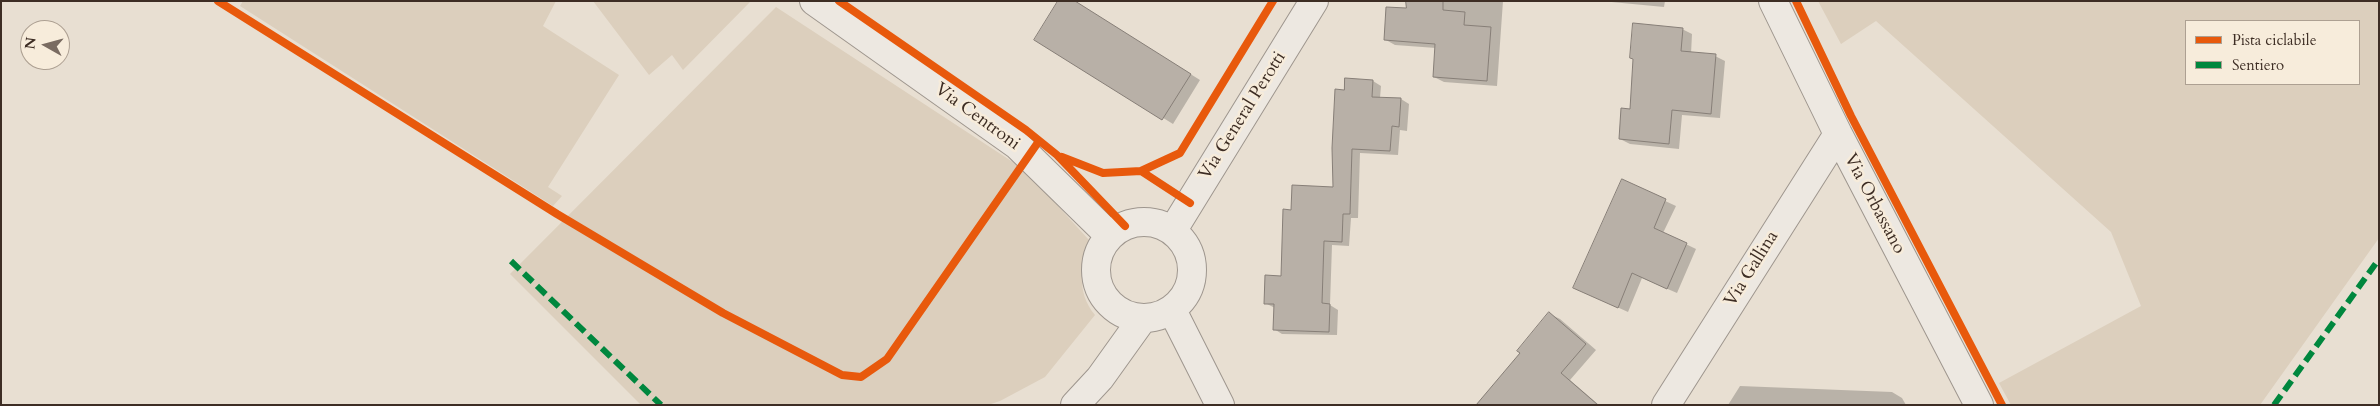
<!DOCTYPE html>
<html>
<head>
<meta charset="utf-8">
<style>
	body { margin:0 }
	#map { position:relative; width:2380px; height:406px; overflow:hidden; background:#e8dfd2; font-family:Cardo,serif }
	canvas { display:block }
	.frame { position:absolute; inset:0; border:2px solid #3d2d24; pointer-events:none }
	.legend { position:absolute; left:2185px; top:20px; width:175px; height:65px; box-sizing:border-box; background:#f7ecdb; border:1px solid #ada092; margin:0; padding:6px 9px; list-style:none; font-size:15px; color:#3d2d24 }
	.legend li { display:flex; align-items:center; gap:10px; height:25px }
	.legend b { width:25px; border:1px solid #ada092 }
	.north { position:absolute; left:20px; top:20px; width:50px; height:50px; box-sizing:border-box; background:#f7ecdb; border:1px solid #ada092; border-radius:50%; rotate:277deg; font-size:14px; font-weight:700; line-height:20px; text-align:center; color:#3d2d24 }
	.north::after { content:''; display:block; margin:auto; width:18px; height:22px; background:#796b61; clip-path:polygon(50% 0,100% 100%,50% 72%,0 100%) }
</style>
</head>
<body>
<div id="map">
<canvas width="2380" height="406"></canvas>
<div class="frame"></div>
<ul class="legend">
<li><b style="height:6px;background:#e8590c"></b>Pista ciclabile</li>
<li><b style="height:6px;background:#00873e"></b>Sentiero</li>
</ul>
<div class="north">N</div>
</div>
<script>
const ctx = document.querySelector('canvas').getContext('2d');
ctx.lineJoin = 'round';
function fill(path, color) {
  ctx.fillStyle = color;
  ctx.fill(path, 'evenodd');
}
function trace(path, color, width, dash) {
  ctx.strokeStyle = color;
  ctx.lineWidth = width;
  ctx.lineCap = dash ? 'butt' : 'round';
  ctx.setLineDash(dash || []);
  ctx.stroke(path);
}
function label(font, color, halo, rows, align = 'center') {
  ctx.font = font + ' Cardo,serif';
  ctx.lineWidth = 5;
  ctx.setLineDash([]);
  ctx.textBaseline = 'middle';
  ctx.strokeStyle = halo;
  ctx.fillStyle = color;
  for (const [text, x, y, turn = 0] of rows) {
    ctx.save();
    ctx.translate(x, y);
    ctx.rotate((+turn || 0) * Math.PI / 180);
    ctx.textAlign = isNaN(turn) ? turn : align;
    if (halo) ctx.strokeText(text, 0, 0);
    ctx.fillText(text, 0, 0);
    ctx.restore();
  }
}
fill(new Path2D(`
	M243,1H556L543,26L619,75L548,187L562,196L553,206L240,6Z
	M593,1H751L683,70L672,55L649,75Z
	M1818,1H2379V238L2260,405H2011L1999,383L2141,306L2111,232L1876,21L1841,44ZM2186,21H2359V84H2186Z
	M776,7L1025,170L1089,240C1081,267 1076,292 1095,315L1045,377L1000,401L988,405H641L510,274Z`), '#dccfbd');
fill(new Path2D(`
	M1073,1L1200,80L1173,124L1036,39Z
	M1407,1H1503L1497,86L1444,82L1434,77L1436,48L1395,45L1386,40L1407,10Z
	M1601,1H1665L1664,7Z
	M1682,29L1692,34L1691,54L1715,56L1725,61L1720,118L1682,115L1679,149L1630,144L1620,139L1631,110Z
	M1346,80L1373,81L1381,86L1380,98L1401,99L1409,104L1407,131L1400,130L1398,155L1360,153L1358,218H1351L1349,246L1332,245L1330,305L1338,310L1337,335L1282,334L1274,329L1275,308L1265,303L1282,277L1292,211L1334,188Z
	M1622,181L1676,206L1663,233L1696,249L1677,293L1642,278L1628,312L1575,288Z
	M1550,314L1560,319L1596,350L1570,380L1599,405H1478L1522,353Z
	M1740,386L1892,392L1902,398L1906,405H1728Z`), '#0003');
const building = new Path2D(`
	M1058,1H1075L1191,74L1162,120L1034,40Z
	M1406,1H1443V10L1465,12L1464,25L1491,27L1487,81L1433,77L1435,44L1384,40L1386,7L1406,8Z
	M1633,23L1683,28L1681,51L1716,54L1711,114L1672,110L1669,144L1619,139L1621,108L1630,109L1633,59L1630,58Z
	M1345,78L1373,80L1372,97L1401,98L1399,127L1392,126L1390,151L1352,149L1350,214H1343L1342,242L1324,241L1322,303L1330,304L1329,332L1273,330L1274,304H1264L1265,275L1281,276L1283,209L1291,210L1292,185L1333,187L1332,148L1335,89L1344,90Z
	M1622,179L1666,199L1654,228L1687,243L1667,289L1632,273L1618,308L1573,288Z
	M1549,312L1586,344L1561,373L1598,405H1476L1520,353L1517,351Z`);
fill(building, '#b8b0a7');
trace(building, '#867e77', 1);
const minor = new Path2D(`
	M814,1L1017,145L1110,236
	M1773,1L1838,134L1979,405
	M1096 270a48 48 0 1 1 96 0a48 48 0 1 1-96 0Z
	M1173,230L1314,1
	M1172,310L1220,405
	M1075,405L1100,378L1143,318
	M1666,405L1838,134`);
trace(minor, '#9e968e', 30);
trace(minor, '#ede8e1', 28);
trace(new Path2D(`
	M511,261L661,405
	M2274,405L2379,259`), '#00873e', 6, [12, 6]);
trace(new Path2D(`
	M218,1L557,214L723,313L842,375L861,377L887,359L1039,141
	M839,1L1026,130L1057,155L1125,226
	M1796,1L1851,116L2002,405
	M1062,157L1103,173L1141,171
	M1190,203L1141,171L1180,153L1273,1`), '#e8590c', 8);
label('18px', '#3d2d24', '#f7ecdb', [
	["Via General Perotti",1243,116,-58],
	["Via Centroni",977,117,36],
	["Via Orbassano",1874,204,62],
	["Via Gallina",1752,269,-58]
]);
</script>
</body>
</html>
